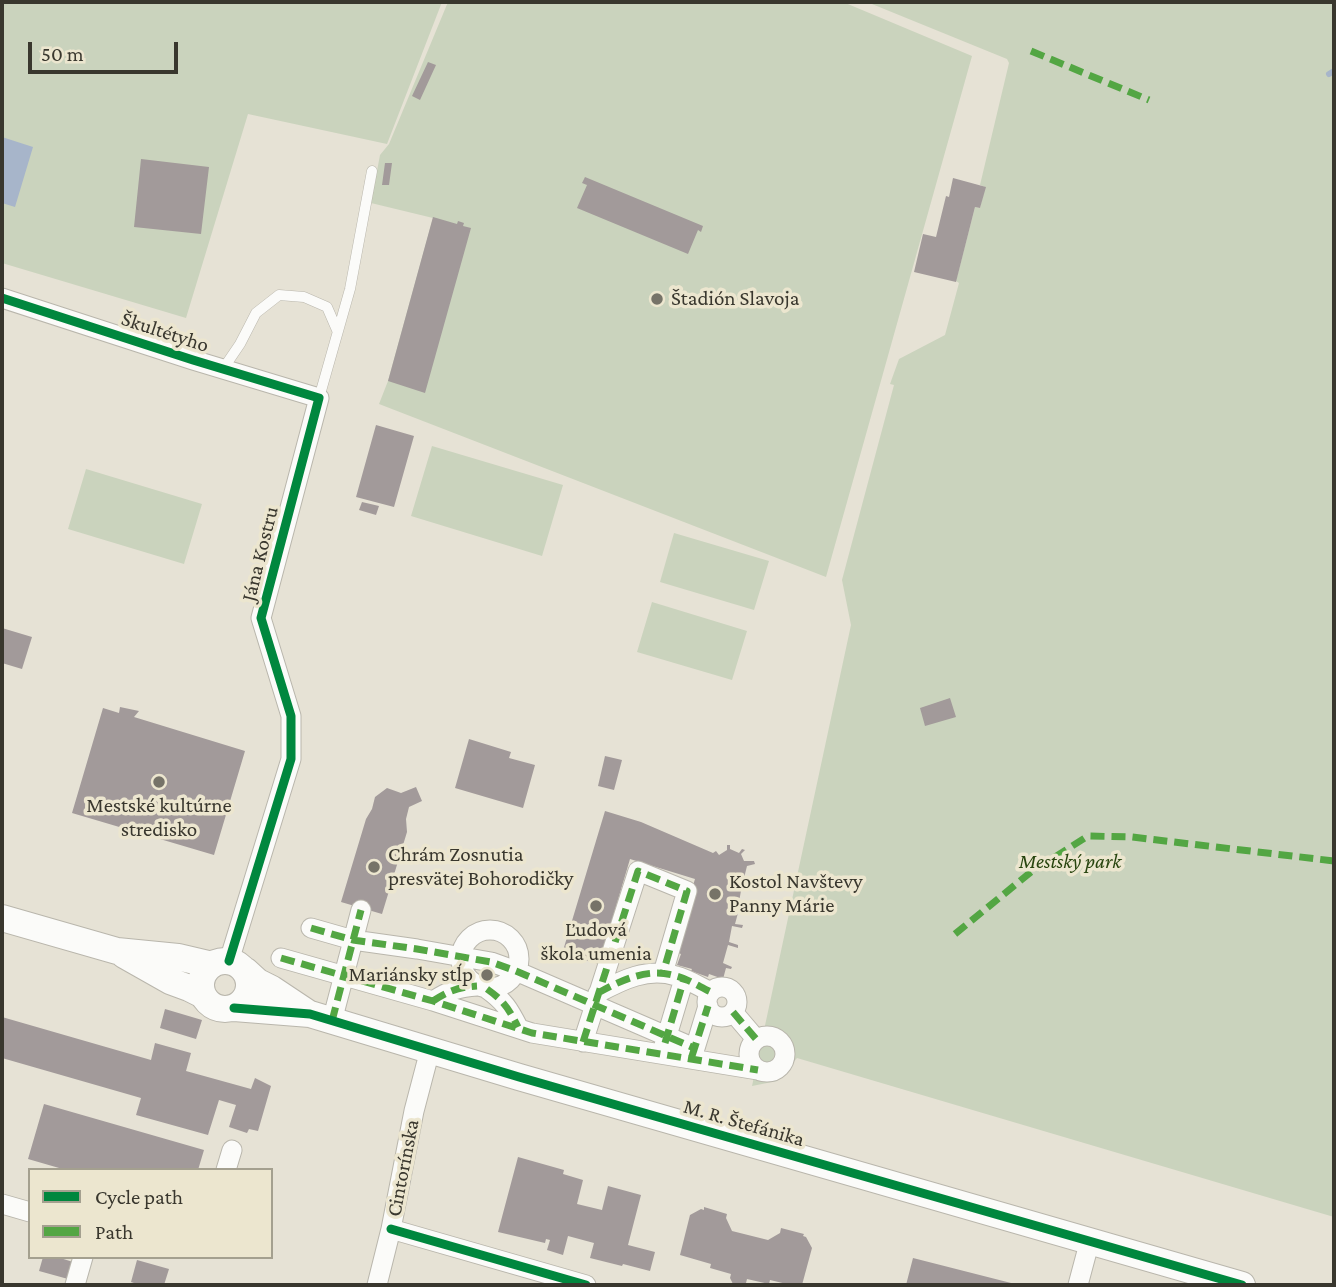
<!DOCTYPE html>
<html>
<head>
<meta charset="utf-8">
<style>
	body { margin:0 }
	#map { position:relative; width:1336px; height:1287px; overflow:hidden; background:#e6e2d5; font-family:"Crimson Pro",serif }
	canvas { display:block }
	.frame { position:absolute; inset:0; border:4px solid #39372e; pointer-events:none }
	.legend { position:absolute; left:28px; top:1168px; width:245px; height:91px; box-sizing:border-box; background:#ece6cf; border:2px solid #a4a08f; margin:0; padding:9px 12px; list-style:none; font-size:21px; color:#39372e }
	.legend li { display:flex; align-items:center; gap:14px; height:35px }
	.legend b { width:35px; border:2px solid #a4a08f }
	.scale { position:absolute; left:28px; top:42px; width:150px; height:32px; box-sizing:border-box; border:4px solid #39372e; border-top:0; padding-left:9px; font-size:21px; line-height:24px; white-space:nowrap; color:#39372e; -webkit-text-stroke:5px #ece6cf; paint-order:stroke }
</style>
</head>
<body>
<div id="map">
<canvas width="1336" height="1287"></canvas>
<div class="frame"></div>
<ul class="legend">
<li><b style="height:9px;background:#00873e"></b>Cycle path</li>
<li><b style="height:9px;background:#53a643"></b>Path</li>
</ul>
<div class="scale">50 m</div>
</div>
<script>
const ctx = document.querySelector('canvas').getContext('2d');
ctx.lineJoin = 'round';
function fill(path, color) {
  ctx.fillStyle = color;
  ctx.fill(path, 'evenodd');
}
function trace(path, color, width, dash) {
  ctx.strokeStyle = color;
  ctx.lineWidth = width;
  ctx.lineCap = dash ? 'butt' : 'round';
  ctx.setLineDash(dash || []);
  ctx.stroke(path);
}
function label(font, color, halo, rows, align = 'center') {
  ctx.font = font + ' "Crimson Pro",serif';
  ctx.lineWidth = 7;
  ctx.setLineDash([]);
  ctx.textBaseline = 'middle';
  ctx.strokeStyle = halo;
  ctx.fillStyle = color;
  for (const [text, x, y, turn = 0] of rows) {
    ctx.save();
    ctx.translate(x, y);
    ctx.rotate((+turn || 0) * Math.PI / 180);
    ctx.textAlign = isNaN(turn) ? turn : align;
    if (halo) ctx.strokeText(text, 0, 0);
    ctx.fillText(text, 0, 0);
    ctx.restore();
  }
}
fill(new Path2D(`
	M2,2H442L387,144L248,114L186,318L2,263Z
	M448,2H843L972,56L826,577L379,404L388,381L433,218L371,203L380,155L389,144Z
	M867,2H1334V1217L797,1058L777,1081L752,1086L851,625L842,580L894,385L890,384L899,359L945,335L959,283L956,281L975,207L980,208L985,187L980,185L1009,63L1007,59Z
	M432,446L563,485L542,556L411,516Z
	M86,469L202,504L184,564L68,529Z
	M674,533L769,561L754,610L660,582Z
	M652,602L747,631L732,680L637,652Z`), '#cad3bd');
fill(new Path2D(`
	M2,137L33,147L15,207L2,203Z`), '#a7b5ca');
trace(new Path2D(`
	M1329,74L1334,71`), '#a7b5ca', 6);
fill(new Path2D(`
	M428,62L436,65L420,100L412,96Z
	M141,159L209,167L201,234L134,227Z
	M385,163H392L389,185H382Z
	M585,177L703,226L701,232L698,230L688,254L577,208L587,185L582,183Z
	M953,178L986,187L980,208L975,207L956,282L914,272L923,234L936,237L946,196L949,197Z
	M433,217L457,224L458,221L464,223L463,226L471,228L425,393L388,381Z
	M376,425L414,436L394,507L356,497Z
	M362,502L379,506L376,515L359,510Z
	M2,628L32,637L22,669L2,663Z
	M950,698L956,717L925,726L920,708Z
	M120,707L139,711L134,717L245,751L214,855L72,813L103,708L119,713Z
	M469,739L511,752L509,758L535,765L523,808L455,788Z
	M605,756L622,760L614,790L598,786Z
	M416,787L422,801L409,807L406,819L407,832L382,914L341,902L366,819L372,809L375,797L387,788L401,793Z
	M605,811L641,822L713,853L716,851L719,855L727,850V845H730V849L739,853L742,849L745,850L741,854L744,861H754L755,864L747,866L743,882L748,884L747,886L742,885L739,902H741L735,924L743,925L742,928L732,926L729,942L738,945V948L728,945L723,963L732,967L731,969L726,968L723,979L709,974L708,977L691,971L692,969L677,965L681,954L673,951L695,879L630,859L599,964L562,954Z
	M165,1009L202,1020L196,1039L160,1028Z
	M2,1017L151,1060L155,1043L191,1053L186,1071L251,1089L255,1078L271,1086L258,1131L249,1129L247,1133L229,1127L236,1105L219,1100L208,1135L136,1115L141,1098L2,1058Z
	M44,1104L204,1150L198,1170H66L28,1159Z
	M518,1157L564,1170L563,1174L583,1180L577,1204L602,1210L608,1186L641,1195L628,1245L655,1252L650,1271L623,1264L622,1266L590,1258L594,1243L568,1236L563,1255L547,1250L550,1240L546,1239L545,1243L498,1232Z
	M704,1207L727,1214L726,1218L732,1231L768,1240L780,1233L781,1228L804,1234L803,1236L806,1237L812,1248L802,1285H791L770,1280L769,1284L747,1279L746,1283L740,1285L733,1284L730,1278L731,1274L710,1268L711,1264L680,1255L690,1215L701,1209L704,1210Z
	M43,1257H57L73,1262L68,1279L39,1271Z
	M913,1258L1015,1284V1285H906Z
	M137,1260L169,1269L164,1285H133L134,1283L131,1282Z`), '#a29a9a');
const lane = new Path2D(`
	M223,369L240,344L256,313L279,295L304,297L327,307L337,330
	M319,398L350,289L372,171`);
const street = new Path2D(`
	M2,298L193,360L319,398L261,618L291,716V759L229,961
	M311,928L353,940L417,949L491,962L516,971L694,1048
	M461 959a29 29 0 1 1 58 0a29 29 0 1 1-58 0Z
	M281,958L433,1001L532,1033L758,1070
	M707 1002a15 15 0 1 1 30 0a15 15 0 1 1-30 0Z
	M487,989C504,1001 509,1009 518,1027
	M598,993C622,980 648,967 676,976C688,979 700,987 711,992
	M433,1001C448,991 459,987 477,986
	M733,1012L756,1039
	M332,1021L361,910
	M749 1054a18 18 0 1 1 36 0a18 18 0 1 1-36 0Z
	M583,1042L638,871L687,891L663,973
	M663,1049L684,979
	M692,1058L708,1006
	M226,1170L232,1150
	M2,1204L30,1212
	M391,1229L586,1285
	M75,1285L83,1257
	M377,1285L391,1229L414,1111L430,1050
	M1078,1285L1090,1240`);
const secondary = new Path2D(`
	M2,918L117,951L178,957L212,965
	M124,955L170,981L189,988L203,995
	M201 985a24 24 0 1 1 48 0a24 24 0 1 1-48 0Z
	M246,971L258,982L272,989L308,1013
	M234,1008L310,1014L519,1077L1242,1285`);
trace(lane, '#b9b6ac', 11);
trace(street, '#b9b6ac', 21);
trace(secondary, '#b9b6ac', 28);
trace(lane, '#fbfbf9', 10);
trace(street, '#fbfbf9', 19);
trace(secondary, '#fbfbf9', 26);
trace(new Path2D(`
	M1031,51L1149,100
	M311,928L353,940L417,949L491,962L516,971L694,1048
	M955,934L1031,872L1088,836L1132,837L1334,861
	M281,958L433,1001L532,1033L758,1070
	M487,989C504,1001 509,1009 518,1027
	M598,993C622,980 648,967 676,976C688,979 700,987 711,992
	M433,1001C448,991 459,987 477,986
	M733,1012L756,1039
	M332,1021L361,910
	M583,1042L638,871L687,891L663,973
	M665,1043L684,979
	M692,1056L708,1006`), '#53a643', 7, [14, 7]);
trace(new Path2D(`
	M2,298L193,360L319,398L261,618L291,716V759L229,961
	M234,1008L310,1014L519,1077L1242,1285
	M391,1229L586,1285`), '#00873e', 9);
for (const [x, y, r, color] of [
	[657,299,7,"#767368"],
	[159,782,7,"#767368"],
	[374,867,7,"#767368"],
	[715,894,7,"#767368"],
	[596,906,7,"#767368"],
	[487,975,7,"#767368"]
]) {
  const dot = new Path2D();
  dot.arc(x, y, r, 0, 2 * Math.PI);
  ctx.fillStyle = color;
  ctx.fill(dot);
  trace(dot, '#ece6cf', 2.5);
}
label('21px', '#39372e', '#ece6cf', [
	["Štadión Slavoja",671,299],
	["Mestské kultúrne",159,806,"center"],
	["stredisko",159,830,"center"],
	["Chrám Zosnutia",388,855],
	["presvätej Bohorodičky",388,879],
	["Kostol Navštevy",729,882],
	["Panny Márie",729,906],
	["Ľudová",596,930,"center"],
	["škola umenia",596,954,"center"],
	["Mariánsky stĺp",473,975,"right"]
], 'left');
label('21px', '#39372e', '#ece6cf', [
	["Škultétyho",165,332,18],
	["Jána Kostru",260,554,-76],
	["M. R. Štefánika",744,1123,16],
	["Cintorínska",403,1168,-79]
]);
label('italic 21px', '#28450f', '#ece6cf', [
	["Mestský park",1070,862]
]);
</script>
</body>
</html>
